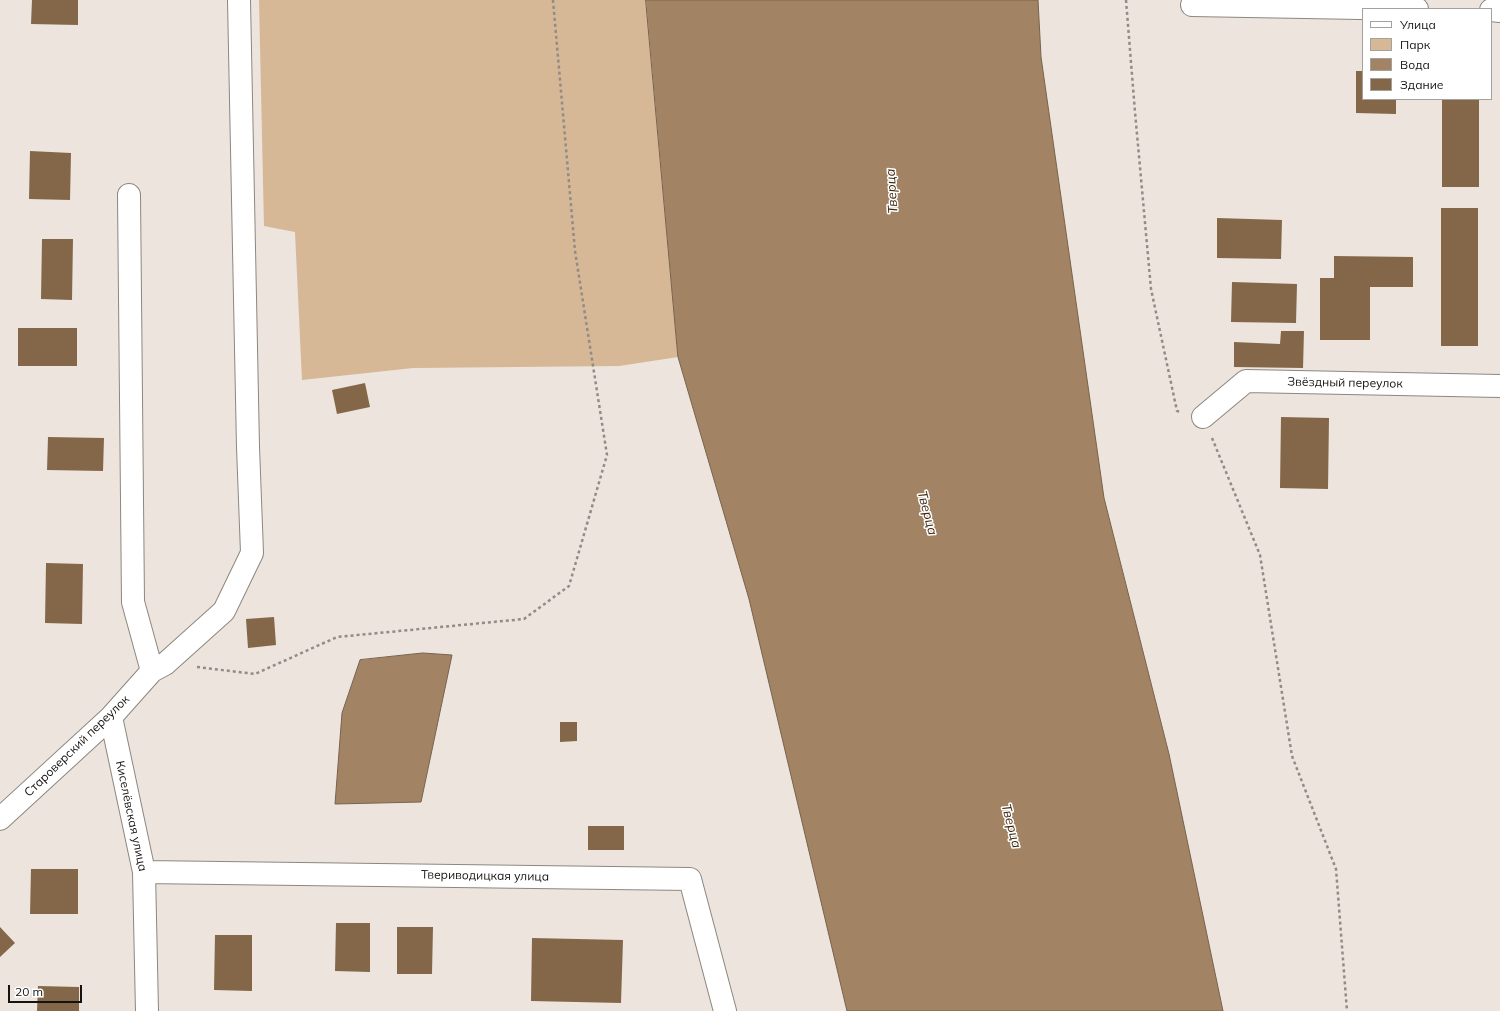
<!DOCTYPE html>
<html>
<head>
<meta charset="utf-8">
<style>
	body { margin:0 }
	#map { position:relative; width:1500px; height:1011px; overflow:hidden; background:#ece4dd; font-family:Mulish,sans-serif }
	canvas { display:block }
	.legend { position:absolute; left:1362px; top:8px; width:130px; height:92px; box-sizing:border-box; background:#fff; border:1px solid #a1a1a0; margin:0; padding:5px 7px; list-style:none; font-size:12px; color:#151311 }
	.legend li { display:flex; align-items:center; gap:8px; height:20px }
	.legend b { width:20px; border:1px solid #a1a1a0 }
	.scale { position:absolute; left:8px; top:985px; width:74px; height:18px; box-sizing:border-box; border:2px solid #151311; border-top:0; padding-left:5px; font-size:12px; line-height:14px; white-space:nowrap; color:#151311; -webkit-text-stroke:3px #fff; paint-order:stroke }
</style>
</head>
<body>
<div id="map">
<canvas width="1500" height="1011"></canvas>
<ul class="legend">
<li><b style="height:5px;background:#fff"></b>Улица</li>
<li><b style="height:11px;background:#d6b796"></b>Парк</li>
<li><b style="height:11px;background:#a28465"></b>Вода</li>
<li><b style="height:11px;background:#846748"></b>Здание</li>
</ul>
<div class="scale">20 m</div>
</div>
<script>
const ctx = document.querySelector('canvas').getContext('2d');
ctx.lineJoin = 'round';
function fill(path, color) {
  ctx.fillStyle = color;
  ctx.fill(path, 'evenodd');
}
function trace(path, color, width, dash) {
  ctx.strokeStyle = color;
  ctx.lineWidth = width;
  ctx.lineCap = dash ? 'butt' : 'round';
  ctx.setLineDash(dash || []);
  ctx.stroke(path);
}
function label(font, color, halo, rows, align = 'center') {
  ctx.font = font + ' Mulish,sans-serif';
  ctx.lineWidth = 3;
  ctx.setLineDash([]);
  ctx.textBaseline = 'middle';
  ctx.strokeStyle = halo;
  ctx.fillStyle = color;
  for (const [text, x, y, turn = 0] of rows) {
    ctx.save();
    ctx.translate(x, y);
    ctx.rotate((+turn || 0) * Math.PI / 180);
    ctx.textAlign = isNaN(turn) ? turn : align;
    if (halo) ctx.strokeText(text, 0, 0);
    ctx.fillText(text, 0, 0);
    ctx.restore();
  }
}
fill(new Path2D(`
	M259,0H646L678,357L619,366L413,368L302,380L295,232L264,226Z`), '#d6b796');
const water = new Path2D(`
	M646,0H1038L1041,57L1104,498L1169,754L1223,1011H847L749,599L678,357Z
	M423,653L452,655L421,802L335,804L342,713L360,660Z`);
fill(water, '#a28465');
trace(water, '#78624c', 1);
fill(new Path2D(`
	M32,0H78V25L31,24Z
	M1356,71H1363V99H1396V114L1356,113Z
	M1442,99H1479V187H1442Z
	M30,151L71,153L70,200L29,199Z
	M1441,208H1478V346H1441Z
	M1217,218L1282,220L1281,259L1217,258Z
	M42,239H73L72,300L41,299Z
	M1334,256L1413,257V287H1370V340H1320V278H1334Z
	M1232,282L1297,284L1296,323L1231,322Z
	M18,328H77V366H18Z
	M1281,331H1304L1303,368L1234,367V342L1280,344Z
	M365,383L370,407L337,414L332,390Z
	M1281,417L1329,418L1328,489L1280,488Z
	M48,437L104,438L103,471L47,470Z
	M46,563L83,564L82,624L45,623Z
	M274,617L276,645L248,648L246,619Z
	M560,722H577V741L560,742Z
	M588,826H624V850H588Z
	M31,869H78V914H30Z
	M336,923H370V972L335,971Z
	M0,927L15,943L0,957Z
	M397,927H433L432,974H397Z
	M215,935H252V991L214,990Z
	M532,938L623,940L621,1003L531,1001Z
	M38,986L79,987V1011H37Z`), '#846748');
const minor = new Path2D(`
	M1192,5L1417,9
	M1491,10L1500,11
	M129,195L133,602L152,671
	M1203,417L1246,381L1500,386
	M111,717L144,872L147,1011
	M0,819L111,717L152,671L165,664L224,611L252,553L248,447L239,0
	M144,872L690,879L725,1011`);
trace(minor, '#8d8780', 24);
trace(new Path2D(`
	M1126,0L1135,112L1151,289L1177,411L1181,412
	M1212,438L1260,555L1292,756L1336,869L1347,1011
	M197,667L255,674L337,637L524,619L569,586L607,455L575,251L553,0`), '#918c87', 2.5, [3, 3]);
trace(minor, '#fff', 22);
label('12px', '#151311', '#fff', [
	["Звёздный переулок",1345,383,1],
	["Староверский переулок",77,746,-44],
	["Киселёвская улица",131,816,78],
	["Твериводицкая улица",485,876,1]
]);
label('italic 13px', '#3d260b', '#fff', [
	["Тверца",892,191,-94],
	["Тверца",927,513,75],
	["Тверца",1011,826,75]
]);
</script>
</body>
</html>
